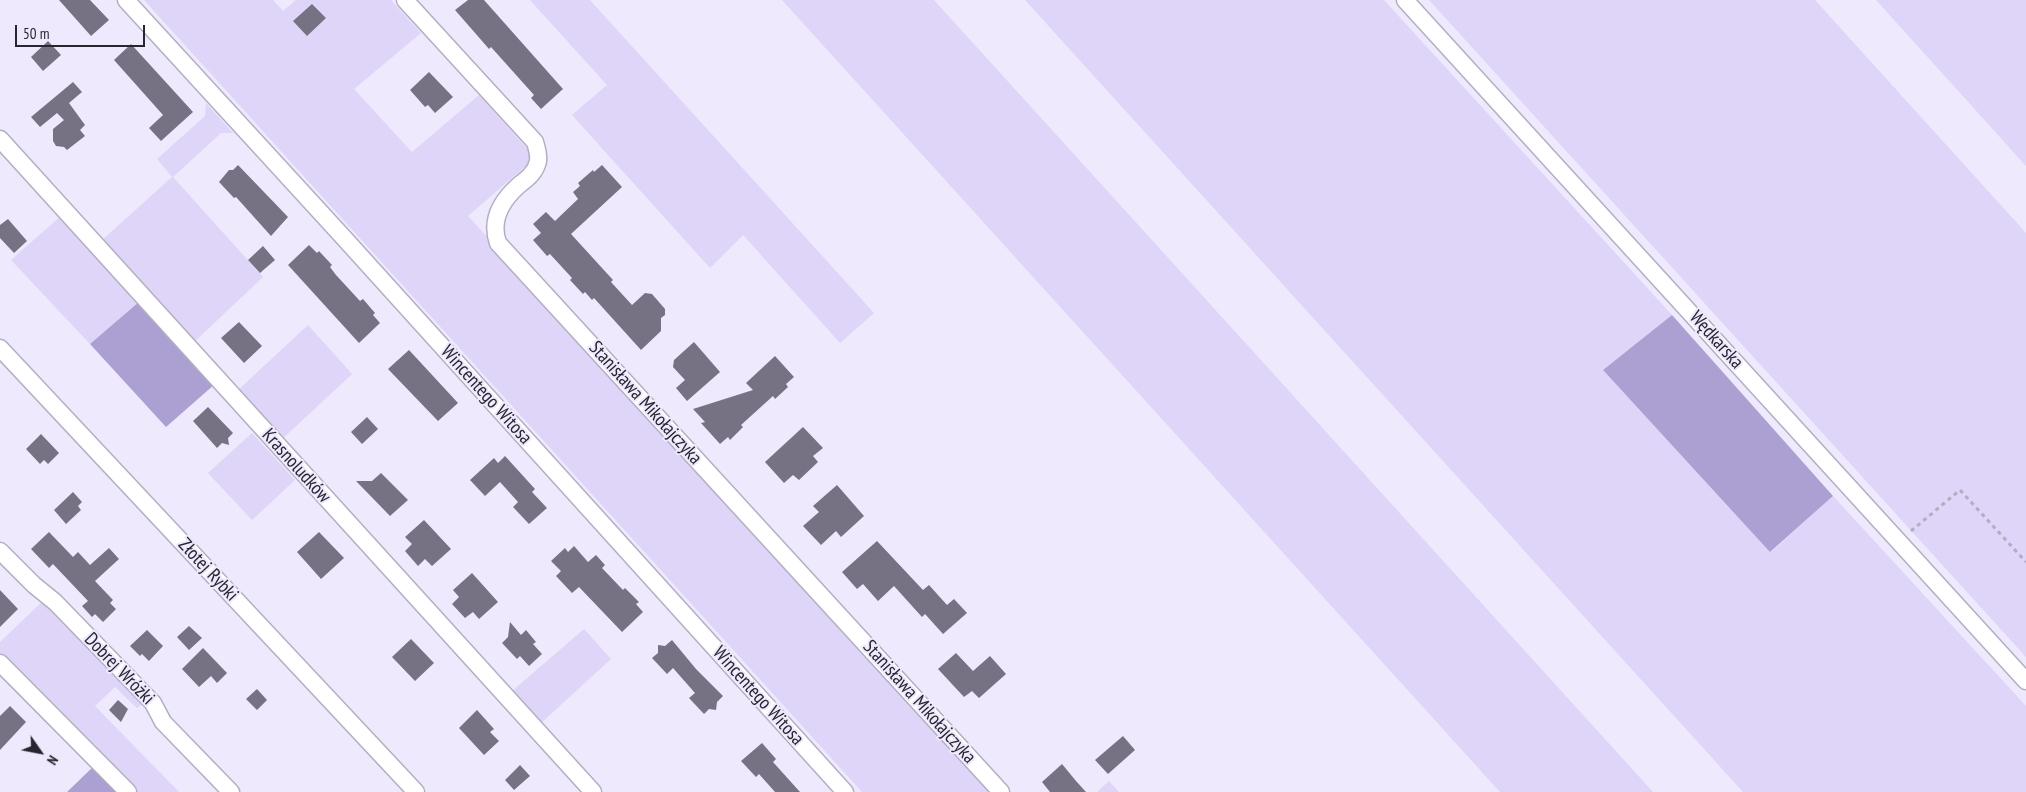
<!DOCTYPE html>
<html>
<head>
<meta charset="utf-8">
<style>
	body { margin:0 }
	#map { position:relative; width:2026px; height:792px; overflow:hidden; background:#eee9fd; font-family:"PT Sans Narrow",sans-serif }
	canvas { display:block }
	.north { position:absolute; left:15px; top:727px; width:50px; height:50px; -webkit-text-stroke:4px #eee9fd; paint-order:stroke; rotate:123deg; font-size:14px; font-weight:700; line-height:20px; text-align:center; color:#27252d }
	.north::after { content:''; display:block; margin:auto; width:18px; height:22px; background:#27252d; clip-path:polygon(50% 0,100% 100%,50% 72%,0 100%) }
	.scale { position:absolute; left:15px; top:25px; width:130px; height:22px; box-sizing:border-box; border:2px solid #27252d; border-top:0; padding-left:6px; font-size:15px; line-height:18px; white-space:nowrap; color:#27252d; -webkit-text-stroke:4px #eee9fd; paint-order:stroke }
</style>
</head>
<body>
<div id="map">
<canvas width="2026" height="792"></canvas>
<div class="north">N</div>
<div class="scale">50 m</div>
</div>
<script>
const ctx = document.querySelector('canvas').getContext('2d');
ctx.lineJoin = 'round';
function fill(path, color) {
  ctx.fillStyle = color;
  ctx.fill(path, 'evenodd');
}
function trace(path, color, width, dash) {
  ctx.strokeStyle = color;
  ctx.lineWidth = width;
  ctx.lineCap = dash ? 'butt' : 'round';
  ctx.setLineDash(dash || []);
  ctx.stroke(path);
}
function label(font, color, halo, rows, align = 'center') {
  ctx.font = font + ' "PT Sans Narrow",sans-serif';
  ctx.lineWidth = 4;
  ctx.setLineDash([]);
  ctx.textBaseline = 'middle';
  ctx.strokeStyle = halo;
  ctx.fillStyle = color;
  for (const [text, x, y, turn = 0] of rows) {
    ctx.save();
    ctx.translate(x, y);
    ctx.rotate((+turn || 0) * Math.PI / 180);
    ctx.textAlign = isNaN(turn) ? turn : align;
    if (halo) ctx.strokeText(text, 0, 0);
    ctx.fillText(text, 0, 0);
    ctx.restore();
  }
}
fill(new Path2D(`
	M144,0H273L283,11L296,0H391L421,33L354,89L412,152L479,95L530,152L529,163L468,216L992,792H862Z
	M530,0H590L874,313L840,343L743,235L710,268L572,115L607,85Z
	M782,0H934L1653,792H1500Z
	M1025,0H1384L1672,315L1603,370L1771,552L1833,496L2026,706V792H1743Z
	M1429,0H1815L2026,233V657Z
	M1876,0H2026V166Z
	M206,103L233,133H221L173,177L263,277L193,343L101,241L172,177L157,159L205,116Z
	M62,215L140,301L90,344L11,260Z
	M308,325L352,374L281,440L236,392Z
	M252,433L295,480L252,520L208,473Z
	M45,599L144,703L137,708L115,687L95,706L179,792H137L0,653V642Z
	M584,629L611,659L540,724L511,692Z
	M1109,781L1119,792H1097Z`), '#ded5f8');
fill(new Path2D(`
	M140,301L215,384L166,427L90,344Z
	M1672,315L1833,496L1770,552L1603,370Z
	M95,765L121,792H67Z`), '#ac9fd1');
fill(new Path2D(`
	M59,0H90L109,20L91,36Z
	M468,0H484L563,89L541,109L531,98L534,95L491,47L489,49L455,10Z
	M312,4L326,18L307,36L293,21Z
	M48,41L61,55L43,71L31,57Z
	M131,44L193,112L161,141L149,128L163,115L114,60Z
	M429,72L453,97L435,113L428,105L425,107L410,90Z
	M73,82L82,92L69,103L85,125L80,130L85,136L67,150L64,147L56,146L53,141V129L64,120L57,113L40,127L31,117Z
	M238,165L288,217L271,236L236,197L234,198L219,182L229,170H233Z
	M602,165L622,187L571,234L613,280L611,282L632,305L645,293L652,294L665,309V315L661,318V331L641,350L594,298L592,300L585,292L583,294L570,280L572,278L550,254L547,256L533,240L541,233L533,224L546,212L555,221L578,199L573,192L580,186L578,183L593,170L594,172Z
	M8,219L27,241L14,253L0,238V225Z
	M309,245L317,253L319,251L332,265L330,267L336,275L360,301L363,299L375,313L373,315L380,323L359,343L288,265Z
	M263,246L275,260L260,273L248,260Z
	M239,322L262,346L244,363L221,338Z
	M694,342L720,372L687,401L676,388L685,380L673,367L674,360Z
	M409,350L458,403L438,421L388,369Z
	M775,356L794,377L786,384L788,387L775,399L773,396L741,425L743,427L730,440L728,437L720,444L701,423L705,422L693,409L753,390L746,383Z
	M208,407L233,433L228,438L229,445L222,443L217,448L193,421Z
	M367,417L378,429L362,444L351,432Z
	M803,427L823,448L813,456L818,462L799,480L793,475L784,483L765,462Z
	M41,434L59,453L48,464L44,460L40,464L26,449Z
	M505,456L535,489L532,492L547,508L529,524L513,507L518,502L500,482L485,496L470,480L494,458L498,463Z
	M381,473L408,500L390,516L356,481H372Z
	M837,485L864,516L841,537L836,531L821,545L803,526L819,512L813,506Z
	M73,492L82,502L78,506L81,510L66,524L54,510Z
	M424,520L451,549L432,566L425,559L418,566L405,551L412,544L405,537Z
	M49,532L73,557L78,552L90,565L109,548L119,559L95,581L113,600L110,603L116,609L103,622L95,614L92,617L82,606L88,601L53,564L49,568L31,549Z
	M319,532L344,558L321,579L297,552Z
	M877,541L923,590L929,585L947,605L954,599L967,613L943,634L925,614L922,617L894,586L878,601L863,584L857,589L842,572Z
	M574,546L588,562L596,555L605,565L602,568L623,590L625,588L639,602L636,604L643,612L622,632L579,587L572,593L556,576L561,571L551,561L565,548L568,552Z
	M472,573L498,602L479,619L473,612L465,618L452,604L459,597L453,590Z
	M0,590L18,609L0,627Z
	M510,622L521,635L526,630L536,642L533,644L542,654L529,666L520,656L517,659L502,643L508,637Z
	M189,626L202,638L189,650L177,637Z
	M147,630L163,646L149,661L142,654L140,656L130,646Z
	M411,639L434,663L415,681L392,657Z
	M672,640L696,669L723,696L717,702L716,710L709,709L704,714L689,698L695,693L673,668L667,674L652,658L658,653V645L665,646Z
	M203,648L227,673L217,683L211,676L199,687L182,669Z
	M956,653L973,671L990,656L1006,674L979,698L972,691L964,697L938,669Z
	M257,689L267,700L257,710L246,699Z
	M118,700L128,709L121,722L109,710Z
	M10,706L26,722L0,750V716Z
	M477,710L494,729L490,732L499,741L484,755L459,728Z
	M1123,736L1135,750L1108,774L1095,760Z
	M762,743L776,759L773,762L800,792H775L759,774L756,777L741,761Z
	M1062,764L1076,781L1086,792H1050L1042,782Z
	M520,765L530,776L514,790L505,780Z`), '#767283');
const minor = new Path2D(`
	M126,0L344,238L845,792
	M405,0L535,142C537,149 539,155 538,161C536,172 527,179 519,185C501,201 490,220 498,243L1001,792
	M1405,0L2026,681
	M0,139L593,792
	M0,348L416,792
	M0,551L34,585L55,602L153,703L163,722L231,792
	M0,663L128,792`);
trace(minor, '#b3afc2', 19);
trace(new Path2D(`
	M1911,531L1960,490L2026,562`), '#b2aebe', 3, [4, 4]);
trace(minor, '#fff', 16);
label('19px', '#27252d', '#eee9fd', [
	["Wędkarska",1716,340,48],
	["Wincentego Witosa",486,395,48],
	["Stanisława Mikołajczyka",645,403,48],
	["Krasnoludków",296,466,48],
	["Złotej Rybki",208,570,47],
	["Dobrej Wróżki",119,669,46],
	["Wincentego Witosa",758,696,48],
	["Stanisława Mikołajczyka",919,702,48]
]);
</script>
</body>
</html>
